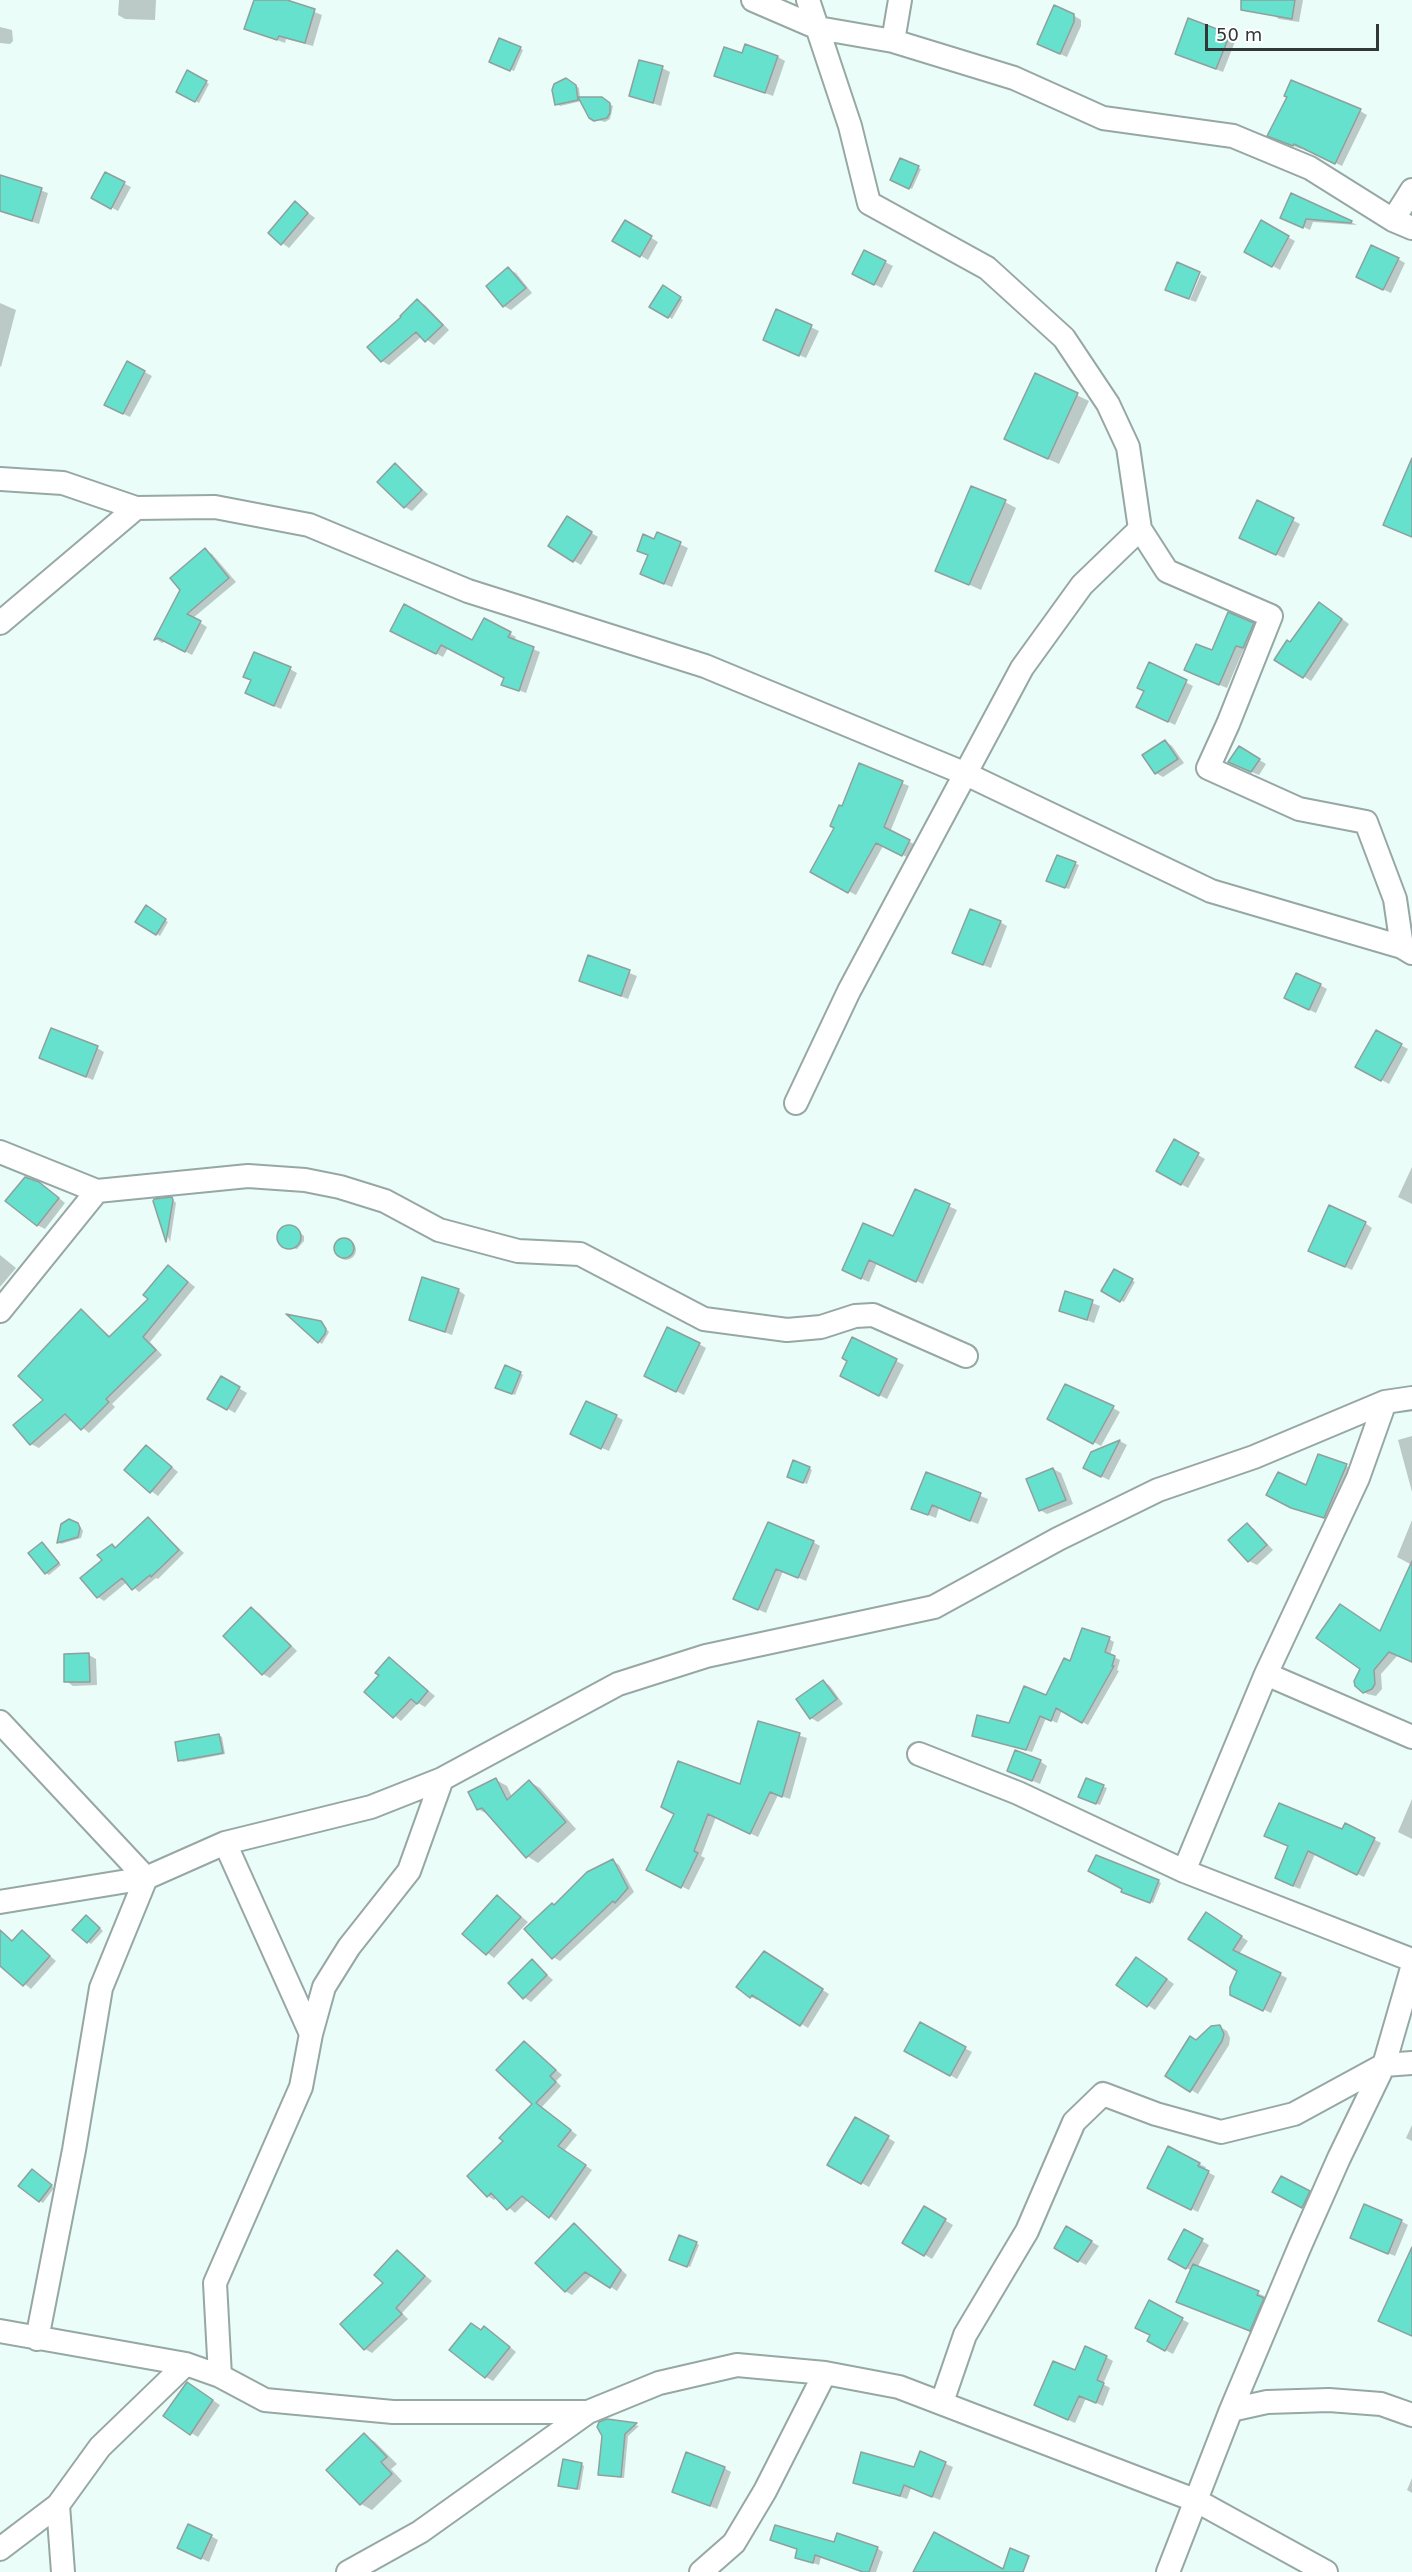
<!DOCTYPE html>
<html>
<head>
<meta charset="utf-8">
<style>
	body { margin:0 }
	#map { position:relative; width:1412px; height:2572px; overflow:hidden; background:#eafdf9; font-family:"DejaVu Sans",sans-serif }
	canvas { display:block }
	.scale { position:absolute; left:1205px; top:24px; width:174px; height:27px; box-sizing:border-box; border:3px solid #303736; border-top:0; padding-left:8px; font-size:18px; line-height:21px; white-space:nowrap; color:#303736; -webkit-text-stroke:4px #fff; paint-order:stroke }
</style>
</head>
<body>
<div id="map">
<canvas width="1412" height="2572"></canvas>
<div class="scale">50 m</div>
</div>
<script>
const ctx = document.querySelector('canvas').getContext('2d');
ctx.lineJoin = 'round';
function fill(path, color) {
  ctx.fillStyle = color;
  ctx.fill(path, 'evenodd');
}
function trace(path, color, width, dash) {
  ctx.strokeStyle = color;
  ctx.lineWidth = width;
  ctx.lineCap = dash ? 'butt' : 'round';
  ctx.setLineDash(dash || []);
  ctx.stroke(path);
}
fill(new Path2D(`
	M119,0H156L155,20L125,19L118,15Z
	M256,0H283L322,15L313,46L286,39L285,43L246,28Z
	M1274,0H1303L1299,22L1279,19L1272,14Z
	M1073,15L1081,20V26L1067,57L1046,48Z
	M0,27L12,30L13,41L10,44L0,43Z
	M1229,35L1236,39L1223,72L1184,57Z
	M520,48L523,50L514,71L494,63Z
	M743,55L778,57L785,61L773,96L716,75Z
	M662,68L670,72L661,106L631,96Z
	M188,73L209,84L199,103L178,91Z
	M571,82L579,88L580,98L601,99L613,106L610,119L605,122L594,119L582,101L560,106L557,104Z
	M1360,111L1367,115L1342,166L1302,147L1301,149L1276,139Z
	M900,160L921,169L912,189L894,181Z
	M105,174L131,187L118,211L93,197Z
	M0,176L48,193L39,224L0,212Z
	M295,203L315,218L289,248L282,243Z
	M1282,217L1351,222L1357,225L1313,222L1310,230Z
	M625,222L658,242L648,260L615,240Z
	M1262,223L1295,241L1280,270L1246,251Z
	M1398,259L1405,263L1391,293L1365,281Z
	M885,262L893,266L882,288L861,278Z
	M508,269L516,273L532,293L511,310L504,306Z
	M1201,274L1207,277L1196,302L1190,300Z
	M663,287L683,300L672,319L652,306Z
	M417,301L425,305L449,330L434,345L422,336L389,365L382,361Z
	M0,303L16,310L1,367L0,366Z
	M777,311L819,331L806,358L772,343Z
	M128,363L152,376L130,417L113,409Z
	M1035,375L1089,401L1059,464L1017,445Z
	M395,465L428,494L412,511L405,507Z
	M1005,502L1016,508L981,590L937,570Z
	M1258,502L1300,524L1284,558L1248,541Z
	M568,518L598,537L581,565L550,546Z
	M658,534L688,548L672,587L649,578V556L638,550L655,541Z
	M205,550L212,554L236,582L193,618L207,627L192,655L166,641L162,643L156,639Z
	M1327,608L1349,624L1311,681L1276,659Z
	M484,620L516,637L514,641L540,652L526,693L503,684L506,678L448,648L443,657L399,634L473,642Z
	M1253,625L1260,629L1251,651L1244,648L1227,688L1193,674Z
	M1150,664L1193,686L1175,725L1145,710V691Z
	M290,669L297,673L281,709L254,697Z
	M1165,741L1172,746L1184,763L1163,777L1156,773Z
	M1240,748L1266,764L1259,775L1237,766Z
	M902,783L909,786L890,832L916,845L909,858L883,846L856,895L812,872L836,829L842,808Z
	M1058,857L1079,865L1069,889L1051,882Z
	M146,907L168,922L160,936L137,921Z
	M1000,922L1007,926L991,968L962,957Z
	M589,957L637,976L628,999L588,984Z
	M1320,985L1327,989L1316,1013L1293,1002Z
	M1377,1032L1408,1049L1389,1084L1357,1066Z
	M97,1048L104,1052L93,1080L41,1058Z
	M1174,1141L1205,1159L1188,1188L1158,1171Z
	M1412,1167V1204L1398,1197Z
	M47,1188L65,1203L45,1229L37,1225Z
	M916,1191L957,1210L923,1284L877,1263L869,1282L851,1274L894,1238Z
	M172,1199L176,1203L170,1242L154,1201Z
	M1365,1223L1372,1228L1352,1270L1317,1254Z
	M286,1226H291L304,1236V1241L297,1249L286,1247L279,1240L278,1235Z
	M336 1250a10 10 0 1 1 20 0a10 10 0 1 1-20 0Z
	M0,1255L16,1268L0,1287Z
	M175,1271L195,1287L150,1342L162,1355L112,1404L115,1407L89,1433L72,1419L39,1448L31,1444L15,1426L45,1400L81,1311L111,1337Z
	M1114,1271L1135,1282L1124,1302L1103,1291Z
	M458,1290L465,1295L452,1335L410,1319Z
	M1066,1293L1100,1306L1094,1323L1061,1310Z
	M320,1322L329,1332L322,1344L319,1342Z
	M853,1339L904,1365L887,1399L849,1380Z
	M699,1344L706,1348L684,1395L653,1380Z
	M520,1373L523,1375L515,1395L500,1389Z
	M222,1378L247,1393L235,1413L209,1398Z
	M1113,1408L1120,1412L1101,1446L1049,1418Z
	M616,1416L623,1420L609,1451L579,1438Z
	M1412,1436V1492L1398,1440Z
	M1120,1441L1127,1445L1109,1480L1092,1472V1453Z
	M153,1451L178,1472L158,1496L151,1491Z
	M1346,1466L1352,1469L1331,1521L1299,1510Z
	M809,1468L812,1470L807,1484L791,1478Z
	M1053,1469L1061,1473L1073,1504L1047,1514L1040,1510Z
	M927,1474L988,1499L978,1524L939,1508L936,1518L921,1512Z
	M149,1519L184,1553L158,1579L156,1578L139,1592L127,1582L104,1601L98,1597L82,1578L104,1561L112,1545L117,1548Z
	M69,1520L78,1523L83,1531L81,1538L61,1544L59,1542Z
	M1412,1520V1565L1397,1557Z
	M1247,1525L1254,1529L1273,1550L1257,1565L1249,1561L1230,1540Z
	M813,1542L820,1546L806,1581L783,1571L766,1613L735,1599Z
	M42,1544L61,1565L49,1575L46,1573Z
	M1412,1565V1662L1398,1655L1381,1674L1382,1689L1376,1696L1367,1694L1359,1689L1381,1633Z
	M251,1609L259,1613L297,1651L270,1678L263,1674Z
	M1109,1639L1114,1642L1110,1655L1120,1660L1117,1670L1119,1671L1088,1725L1062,1710L1057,1723L1046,1718L1032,1752L973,1736L1010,1724L1047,1697L1071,1663Z
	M89,1655L96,1659L97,1685L73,1686L66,1681Z
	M390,1659L435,1696L425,1707L418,1703L401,1721L366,1692L381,1675Z
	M823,1681L830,1686L843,1704L818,1722L811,1718Z
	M759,1723L807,1738L790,1799L778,1795L758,1837L716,1817L701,1856L705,1858L689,1890L655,1873L676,1814L741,1786Z
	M219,1735L222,1737L225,1754L183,1762L179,1760Z
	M1040,1761L1047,1766L1040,1784L1016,1774Z
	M496,1780L507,1786L512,1797L530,1782L540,1788L576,1829L538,1863L527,1856L489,1815L478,1809Z
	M1087,1780L1107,1788L1100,1805L1083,1798Z
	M1412,1799V1839L1398,1832Z
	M1345,1825L1381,1843L1364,1877L1315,1854L1300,1889L1283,1882L1290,1846L1342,1831Z
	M613,1861L619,1865L634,1892L560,1961L553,1957L555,1906Z
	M1158,1881L1161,1883L1153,1903L1125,1893L1124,1888Z
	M498,1897L528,1922L494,1958L464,1934Z
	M1213,1918L1248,1941L1239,1954L1287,1978L1271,2013L1239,1998V1971Z
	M89,1919L103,1931L91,1944L74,1930Z
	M22,1932L56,1961L31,1989L0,1964V1957Z
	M764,1953L829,1994L808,2028L759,1998L757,2000L751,1997Z
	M532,1961L553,1980L531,2002L524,1997Z
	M1144,1963L1174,1984L1155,2010L1118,1985Z
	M920,2024L972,2052L957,2079L906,2050Z
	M1220,2027L1227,2031L1230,2038L1229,2045L1198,2094L1167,2076L1196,2042Z
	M524,2042L562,2075L556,2081L561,2086L542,2107L577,2135L564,2151L592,2170L556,2221L529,2199L515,2213L497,2197L494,2200L488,2196L505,2141L534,2103Z
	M856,2119L895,2142L869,2187L829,2164Z
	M1412,2125V2141L1406,2138Z
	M1199,2164L1206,2167L1204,2170L1215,2176L1198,2212L1155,2191Z
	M35,2173L54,2188L43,2203L40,2201Z
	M1282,2178L1316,2196L1310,2211L1274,2192Z
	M925,2208L953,2225L932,2259L904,2242Z
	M1401,2221L1408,2225L1395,2256L1359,2241Z
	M574,2225L627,2275L617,2291L592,2275L572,2295L565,2291Z
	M1067,2228L1099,2246L1086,2265L1056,2248Z
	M1185,2231L1209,2245L1197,2268L1269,2298L1260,2336L1178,2301L1192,2271L1170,2259Z
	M696,2243L699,2245L690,2267L674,2261Z
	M397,2252L432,2281L402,2313L408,2319L372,2353L365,2349Z
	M1150,2302L1189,2323L1173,2354L1148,2341L1151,2335Z
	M482,2332H492L516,2352L493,2381L486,2377Z
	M1106,2357L1113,2361L1103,2384L1110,2388L1103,2406L1086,2398L1075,2423L1042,2408L1075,2372Z
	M194,2388L220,2405L198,2437L191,2433Z
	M607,2420L639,2426L628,2436L624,2478L600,2475Z
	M364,2435L375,2442L397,2464L391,2469L402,2481L372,2510L361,2504Z
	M921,2453L953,2467L940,2500L911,2488L907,2499L855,2482L915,2469Z
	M581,2464L584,2466L580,2490L560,2485Z
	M724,2468L731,2472L717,2509L673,2491Z
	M1412,2478V2493L1407,2490Z
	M211,2536L218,2540L209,2562L186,2551Z
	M835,2544L877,2548L883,2552L876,2572H863L821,2557L819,2565L796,2557Z`), '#0003');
const building = new Path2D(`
	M254,0H287L315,9L305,43L279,36L277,40L244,29Z
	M1241,0H1295L1292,19L1241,10Z
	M1054,5L1074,14V22L1060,54L1037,44Z
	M1188,18L1230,34L1216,69L1175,54Z
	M499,38L521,47L510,71L489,62Z
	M745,44L778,56L765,93L714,76L724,47L742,53Z
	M639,60L663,66L653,103L629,96Z
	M187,70L207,81L195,102L176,92Z
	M566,78L576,85L578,100L555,105L552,90L554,84Z
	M1291,80L1361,109L1335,164L1294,144L1293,146L1267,136L1287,97L1284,96Z
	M578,97H602L610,103V113L607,118L594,121L589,118Z
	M900,158L919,166L909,189L890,180Z
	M105,172L125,182L111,209L91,198Z
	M0,175L42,188L32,221L0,211Z
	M1291,193L1352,221L1351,223L1306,219L1303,228L1280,218Z
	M295,201L308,213L281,245L268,233Z
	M625,220L652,236L640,257L612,241Z
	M1261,220L1289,236L1272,267L1244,252Z
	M1371,245L1399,258L1383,290L1356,277Z
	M864,250L886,261L874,285L852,274Z
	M1177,262L1200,272L1189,299L1165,290Z
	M508,267L526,288L503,307L486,286Z
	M663,285L681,297L668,318L649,307Z
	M417,299L443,325L425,342L416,332L381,362L367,347L401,317L400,316Z
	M776,309L812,325L799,356L763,340Z
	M127,361L145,371L123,414L104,405Z
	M1035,373L1078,393L1048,459L1004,439Z
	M1412,458V537L1383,525Z
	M395,463L422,490L404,508L377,482Z
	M971,486L1006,500L969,585L935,571Z
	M1257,500L1294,518L1276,555L1239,538Z
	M567,516L592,532L573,562L548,546Z
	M657,532L681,542L664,584L640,574L648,555L637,551L643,534L654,539Z
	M205,548L229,578L187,614L201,621L185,652L158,638L154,640L180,590L170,578Z
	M1319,602L1342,619L1303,678L1274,660L1287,640L1290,642Z
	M404,604L472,640L484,618L511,632L508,637L534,647L519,691L501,685L504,678L441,645L436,654L390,631Z
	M1228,612L1254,623L1243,648L1236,646L1219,685L1184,670L1196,644L1212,650Z
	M254,652L291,667L274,706L245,693L251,680L243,677Z
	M1149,662L1187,680L1168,722L1136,707L1144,691L1137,688Z
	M1165,740L1178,759L1155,774L1142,755Z
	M1239,746L1260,759L1251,772L1228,762Z
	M859,763L903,781L884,827L910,840L902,856L876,843L848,893L810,872L834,828L830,826L839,805L842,806Z
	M1057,855L1076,862L1065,888L1046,881Z
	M146,905L166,919L156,935L135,922Z
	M970,909L1001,921L983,965L952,953Z
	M588,955L630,970L621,996L579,981Z
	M1296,973L1321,984L1309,1010L1284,998Z
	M51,1028L98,1046L86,1077L39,1058Z
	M1376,1030L1402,1044L1381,1081L1355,1067Z
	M1174,1139L1199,1153L1181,1185L1156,1171Z
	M25,1177L39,1182L59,1198L37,1226L5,1201Z
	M915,1189L950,1204L916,1282L869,1260L861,1279L842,1270L863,1223L893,1236Z
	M172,1197L173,1200L166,1242L153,1201L154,1199Z
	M1329,1205L1366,1222L1345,1267L1308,1251Z
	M277 1237a12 12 0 1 1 24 0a12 12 0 1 1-24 0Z
	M334 1248a10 10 0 1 1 20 0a10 10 0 1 1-20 0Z
	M168,1265L188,1282L143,1337L156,1350L106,1399L109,1402L81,1430L65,1414L30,1445L13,1425L43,1400L18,1376L81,1309L109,1337L148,1299L143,1295Z
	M1114,1269L1133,1279L1120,1302L1101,1291Z
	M422,1277L459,1289L445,1332L409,1320Z
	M1065,1291L1093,1300L1087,1320L1059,1311Z
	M286,1314L321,1321L326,1329L325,1334L318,1343Z
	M667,1327L700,1343L676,1392L644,1376Z
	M852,1337L897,1359L879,1396L840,1376L847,1361L842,1358Z
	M505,1365L521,1372L512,1394L495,1388Z
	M221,1376L240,1387L227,1410L207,1399Z
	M1065,1384L1114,1406L1093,1444L1047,1419Z
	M586,1401L617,1415L601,1449L570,1434Z
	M1120,1440L1101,1477L1083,1468L1091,1452Z
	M146,1445L172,1467L150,1493L124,1470Z
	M1318,1454L1347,1464L1324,1518L1291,1508L1266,1495L1278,1472L1306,1485Z
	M793,1460L810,1467L803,1483L787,1477Z
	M1053,1468L1066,1500L1039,1511L1026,1479Z
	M926,1472L981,1493L970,1521L932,1505L928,1515L911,1509Z
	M148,1517L179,1550L151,1577L150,1575L132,1590L122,1578L97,1598L80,1578L102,1560L97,1555L112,1544L115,1548Z
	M69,1519L78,1523L80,1528L78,1537L57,1543L61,1524Z
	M768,1522L814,1541L798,1578L776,1569L758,1610L733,1599Z
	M1247,1523L1267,1545L1248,1562L1228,1540Z
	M42,1542L59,1563L45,1574L28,1553Z
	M1412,1561V1662L1389,1652L1374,1670L1375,1684L1372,1689L1363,1693L1355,1686L1354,1681L1360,1669L1316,1638L1340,1604L1380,1631Z
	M251,1607L291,1646L262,1675L223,1636Z
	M1082,1628L1110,1637L1105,1652L1115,1656L1112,1666H1114L1082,1723L1056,1708L1051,1721L1040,1716L1026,1750L972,1736L977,1715L1009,1723L1024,1686L1046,1695L1064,1658L1070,1661Z
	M89,1653L90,1682H64V1654Z
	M389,1657L428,1691L417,1704L411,1699L393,1718L364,1692L379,1675L375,1673Z
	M823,1680L837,1699L810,1719L796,1699Z
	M758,1721L800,1733L782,1797L770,1792L750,1834L708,1814L694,1851L698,1853L681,1888L646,1870L674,1814L661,1807L678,1761L740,1784Z
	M219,1734L223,1753L178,1761L175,1742Z
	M1015,1750L1041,1760L1032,1781L1007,1771Z
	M496,1778L507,1800L529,1780L566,1822L526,1858L482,1808L477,1810L468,1792Z
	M1086,1778L1104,1785L1096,1804L1078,1797Z
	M1279,1803L1342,1829L1345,1823L1375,1838L1357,1875L1308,1851L1293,1886L1275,1878L1288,1846L1264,1836Z
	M1096,1855L1159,1880L1150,1903L1121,1892L1122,1889L1088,1871Z
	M613,1859L628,1888L615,1903L613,1901L552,1959L524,1929L552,1903L554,1905L587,1872Z
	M497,1895L521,1917L486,1955L462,1934Z
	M1206,1912L1242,1936L1233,1950L1281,1973L1263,2011L1230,1995V1987L1237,1971L1188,1939Z
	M86,1915L100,1928L87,1943L72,1930Z
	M0,1930L12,1941L22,1930L50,1956L23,1986L0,1966Z
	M764,1951L823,1989L800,2026L752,1995L750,1998L736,1987Z
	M1136,1957L1167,1979L1147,2007L1116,1985Z
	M532,1959L547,1975L523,1999L508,1983Z
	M920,2022L966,2047L950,2076L904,2051Z
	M1220,2025L1224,2034L1222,2041L1190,2092L1165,2076L1190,2036L1196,2040L1211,2026Z
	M524,2041L556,2070L550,2076L556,2082L536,2103L571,2130L558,2146L586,2165L549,2218L522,2196L507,2210L491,2193L487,2197L467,2176L503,2141L499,2138L532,2104L496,2070Z
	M855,2117L889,2136L861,2184L827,2165Z
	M1168,2146L1200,2163L1198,2166L1209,2171L1191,2210L1147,2188Z
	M32,2169L52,2185L39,2202L18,2186Z
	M1281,2176L1310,2191L1302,2208L1272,2192Z
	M1364,2204L1402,2220L1388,2254L1350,2238Z
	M924,2206L946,2219L924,2256L902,2243Z
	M574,2223L621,2270L610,2288L585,2272L565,2292L535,2263Z
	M1066,2226L1092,2241L1078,2262L1054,2248Z
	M1184,2229L1203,2239L1186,2269L1168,2259Z
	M679,2235L697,2242L687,2267L669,2260Z
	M1412,2247V2336L1378,2321Z
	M397,2250L425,2276L396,2308L402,2314L364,2350L340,2324L383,2283L374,2275Z
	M1193,2264L1259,2291L1257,2295L1264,2298L1250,2331L1176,2302Z
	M1149,2300L1183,2318L1165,2351L1147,2341L1150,2335L1135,2328Z
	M471,2323L481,2330L484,2326L510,2347L485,2378L449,2350Z
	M1085,2346L1107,2356L1097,2380L1104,2383L1096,2403L1079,2396L1068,2420L1034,2405L1053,2361L1075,2370Z
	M187,2382L213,2400L190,2435L163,2416Z
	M607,2419L637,2423L625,2434L621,2477L598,2475L602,2436L597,2427L599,2422Z
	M364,2433L387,2457L381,2462L392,2474L360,2505L326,2470Z
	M920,2451L946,2462L932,2497L904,2485L900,2496L853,2483L861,2452L914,2467Z
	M686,2452L725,2467L710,2506L672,2492Z
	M563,2459L582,2463L577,2489L558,2486Z
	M188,2524L212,2535L201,2559L177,2548Z
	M775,2525L834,2542L837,2533L878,2547L869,2572H863L815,2555L813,2563L795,2558L797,2549L770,2540Z
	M934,2532L1003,2569L1010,2548L1029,2556L1023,2572H913Z`);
fill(building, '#66e1ce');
trace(building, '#8fa09d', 1.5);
const street = new Path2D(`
	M753,0L818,28L893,41
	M808,0L850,126L869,203L987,268L1064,338L1108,404L1128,447L1140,529L1167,571L1271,616L1228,724L1208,768L1299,809L1366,822L1395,899L1402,947L1412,953
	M900,0L893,41L1014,78L1103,118L1233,136L1310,168L1393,220L1412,228
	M1393,220L1412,190
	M0,479L63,483L136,508L215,507L309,525L468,591L705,666L966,774L1211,891L1402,947
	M0,623L136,508
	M796,1103L849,991L1022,668L1082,585L1140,529
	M0,1152L97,1191L248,1176L305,1180L340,1187L385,1201L439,1230L518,1251L580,1254L704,1319L787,1330L821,1327L855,1316L873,1315L966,1356
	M0,1311L97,1191
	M1385,1402L1412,1398
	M1266,1674L1412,1737
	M0,1722L146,1878L101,1988L74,2150L37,2339
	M919,1754L1018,1793L1184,1871
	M225,1843L311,2034
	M0,1902L146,1878L225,1843L371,1807L442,1779L618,1684L706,1656L934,1607L1058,1539L1158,1490L1254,1457L1385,1402L1358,1478L1266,1674L1184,1871L1412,1960
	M0,2331L186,2364L220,2376L265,2400L393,2412H588L659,2383L737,2365L825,2373L899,2387L1197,2501L1326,2572
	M220,2376L215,2283L301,2087L311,2034L324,1987L349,1947L409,1871L442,1779
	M942,2402L965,2335L1027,2231L1074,2122L1103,2094L1156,2114L1221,2132L1294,2114L1384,2065L1412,2063
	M1231,2410L1267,2402L1329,2400L1381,2404L1412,2415
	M58,2505L63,2572
	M0,2549L58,2505L100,2447L186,2364
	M348,2572L420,2532L588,2412
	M701,2572L734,2543L765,2491L825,2373
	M1168,2572L1231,2410L1300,2246L1339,2158L1384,2065L1412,1968`);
trace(street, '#96a7a4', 26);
trace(street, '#fff', 22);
</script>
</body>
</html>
